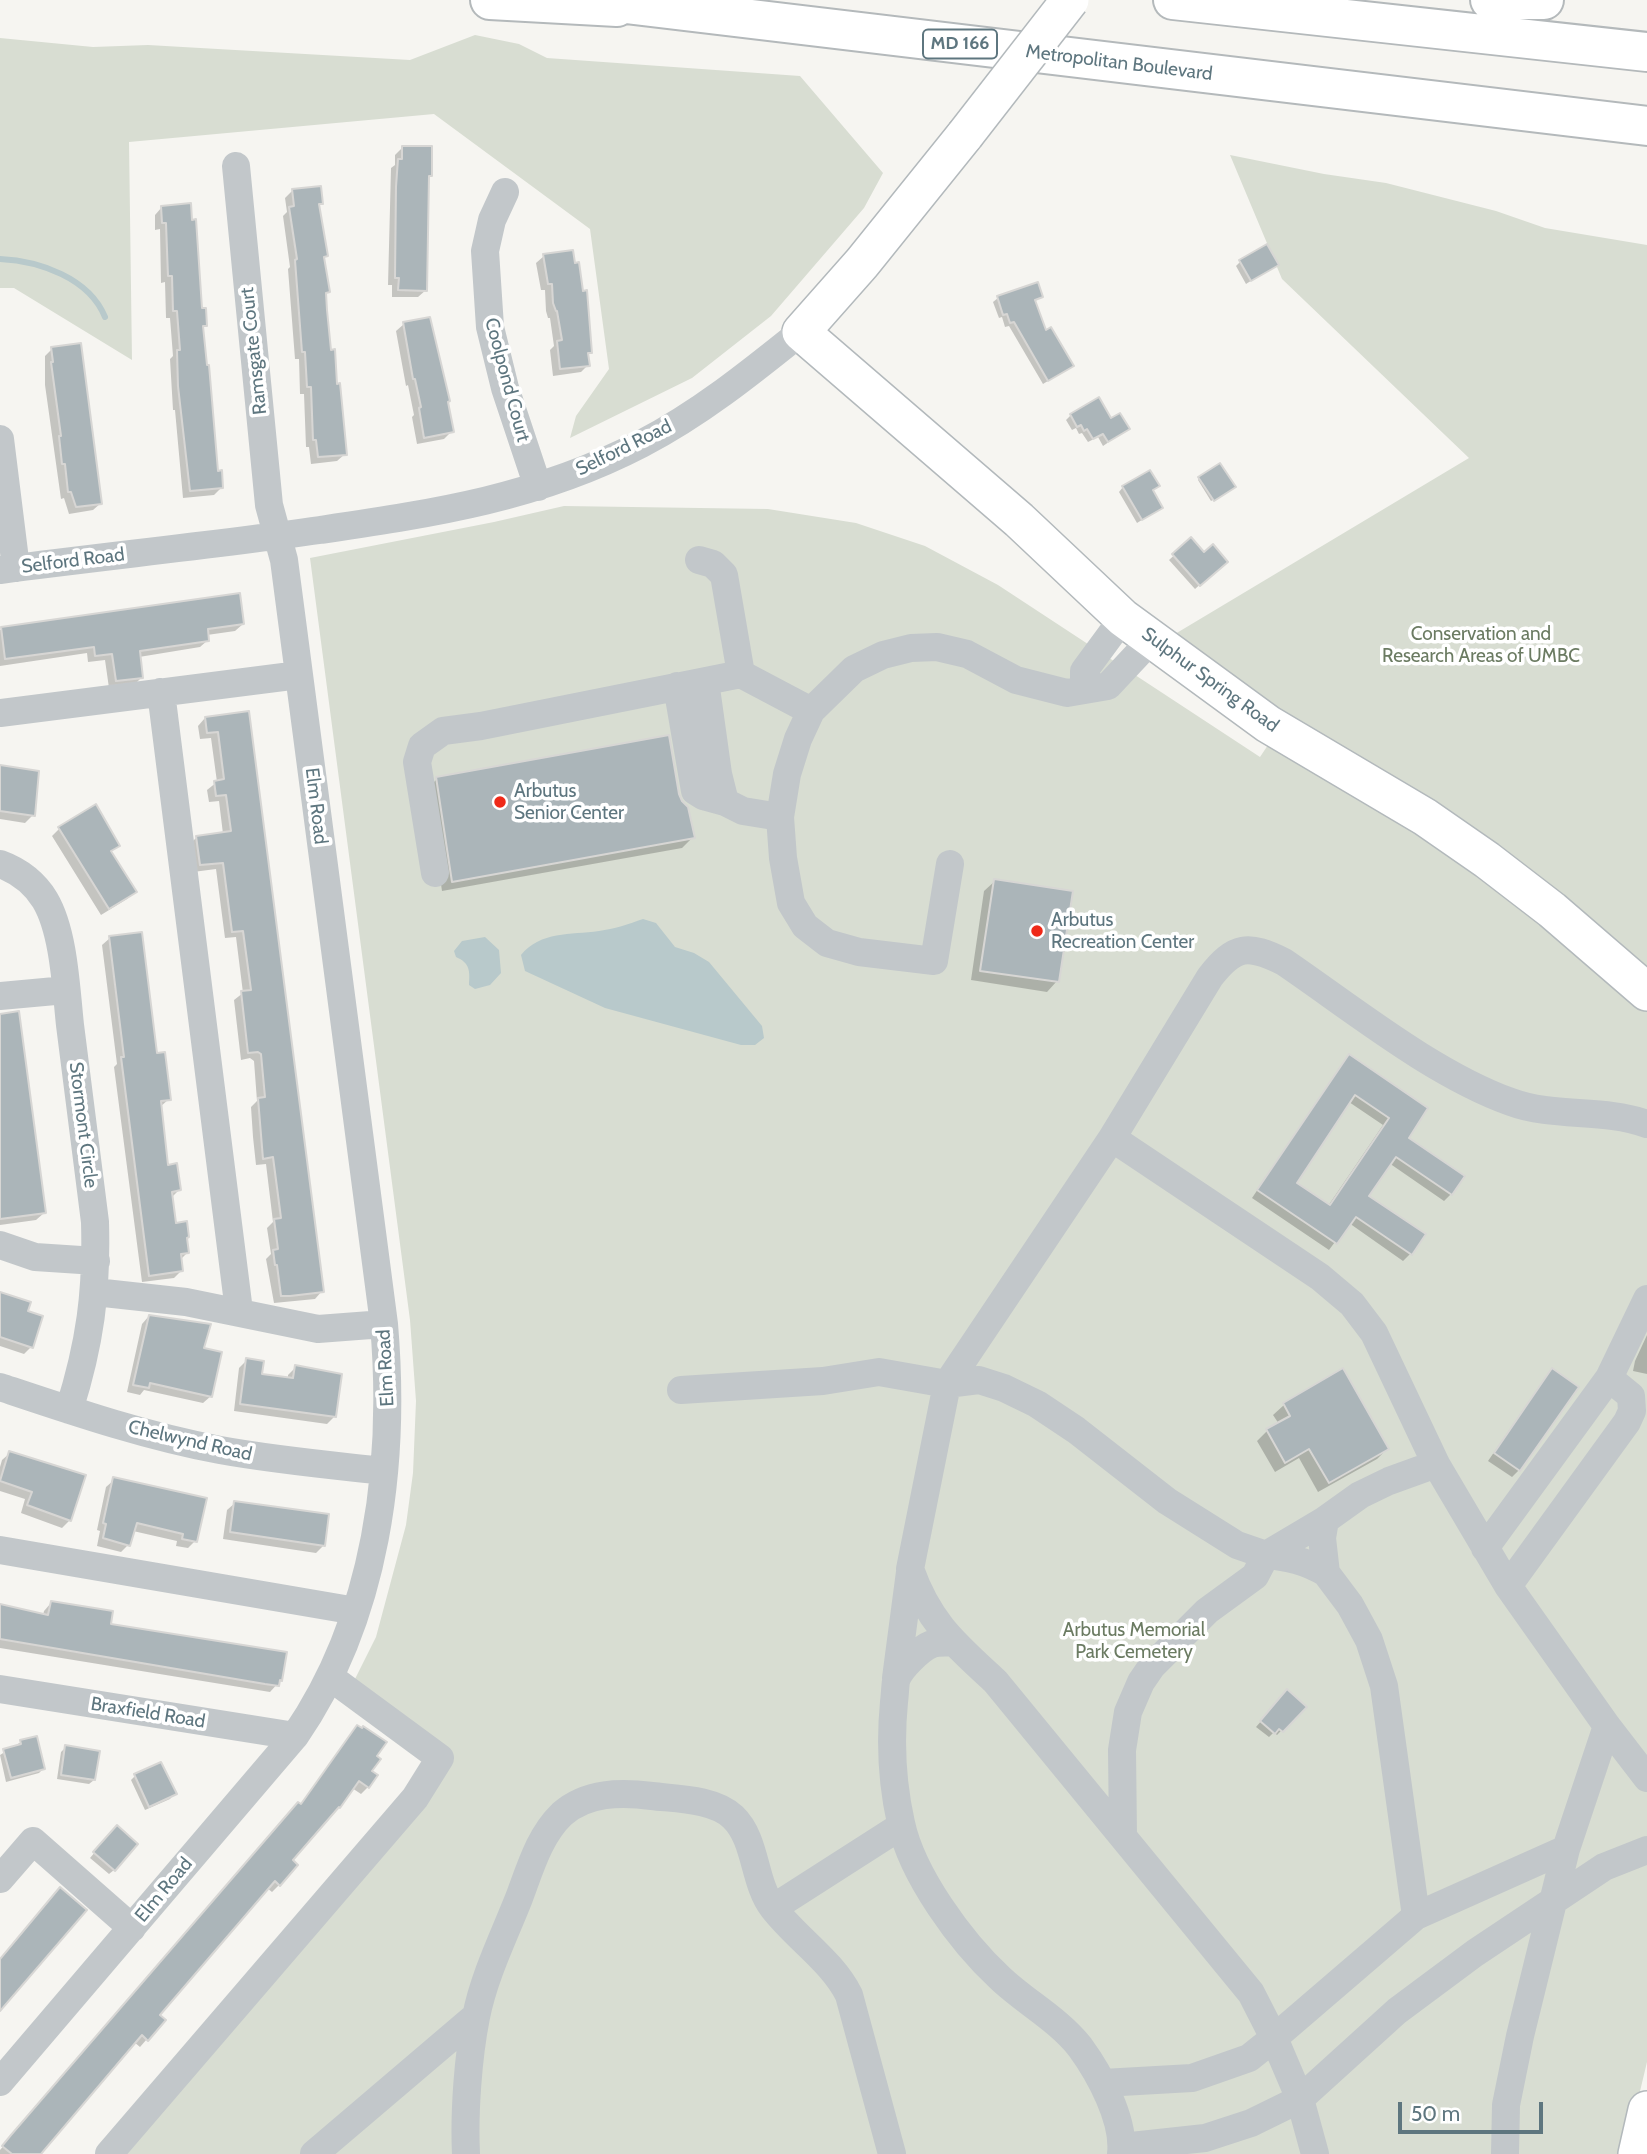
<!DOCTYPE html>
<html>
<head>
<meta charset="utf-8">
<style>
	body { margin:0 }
	#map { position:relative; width:1647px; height:2154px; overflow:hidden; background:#f6f5f1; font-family:Cabin,sans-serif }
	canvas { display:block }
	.scale { position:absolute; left:1398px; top:2102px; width:145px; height:32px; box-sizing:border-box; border:4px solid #5e767f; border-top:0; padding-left:9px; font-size:21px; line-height:24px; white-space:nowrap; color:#5e767f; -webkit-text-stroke:5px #fff; paint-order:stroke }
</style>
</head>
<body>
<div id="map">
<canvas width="1647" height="2154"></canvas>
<div class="scale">50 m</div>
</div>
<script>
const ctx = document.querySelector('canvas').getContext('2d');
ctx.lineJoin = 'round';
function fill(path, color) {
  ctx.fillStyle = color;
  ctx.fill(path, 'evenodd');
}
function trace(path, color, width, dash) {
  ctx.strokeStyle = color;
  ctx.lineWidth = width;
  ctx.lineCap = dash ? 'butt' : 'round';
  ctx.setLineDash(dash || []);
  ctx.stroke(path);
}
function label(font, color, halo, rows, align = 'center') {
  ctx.font = font + ' Cabin,sans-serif';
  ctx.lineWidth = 7;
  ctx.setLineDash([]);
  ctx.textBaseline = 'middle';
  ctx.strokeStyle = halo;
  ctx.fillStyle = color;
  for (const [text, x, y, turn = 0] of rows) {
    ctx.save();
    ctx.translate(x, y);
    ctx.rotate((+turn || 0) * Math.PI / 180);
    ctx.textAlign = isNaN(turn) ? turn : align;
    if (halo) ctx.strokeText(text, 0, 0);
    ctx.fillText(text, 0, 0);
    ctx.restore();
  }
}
fill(new Path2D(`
	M475,35L519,44L547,58L800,76L883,173L864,208L771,316L692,378L570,438L576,416L609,369L590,229L434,114L129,142L132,360L14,288H0V38L93,47L148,45L410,60Z
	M1230,155L1324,174L1386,183L1496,211L1545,228L1647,245V973L1571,902L1436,809L1384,780L1170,637L1469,458L1282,279Z
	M564,506L768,509L856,523L925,546L998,585L1260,757L1272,739L1418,826L1647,1009V2062L1625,2154H119L451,1752L352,1685L376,1637L406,1525L413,1473L416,1401L410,1320L310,558L494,522Z`), '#d8ddd2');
fill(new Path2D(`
	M643,919L656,923L675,947L694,953L709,962L762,1026L764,1038L755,1045H741L605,1008L525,971L521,955C541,931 570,935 599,931C614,929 629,924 643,919Z
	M485,937L499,950L501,973L490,985L475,989L469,985C470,971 470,963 456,957L454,951L462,941Z`), '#b8c9cb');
fill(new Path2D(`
	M403,147L430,175L428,178L426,290L418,297H392V285H388L391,168L395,165V155Z
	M292,191L321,203L318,207L326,256L323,259L328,292L324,295L326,310L345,454L337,461L311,464L309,447H306L304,394H300L299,359H295L288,269L290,267L283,216L287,212L285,198Z
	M162,207L206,325L202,329L216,473L221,488L214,495L183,498L175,410H173L170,359L173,356L170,318H166L165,282L161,283L160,229L155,230V215Z
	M544,256L590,352L587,355L588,365L581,372L553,376L550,350L554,346L550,318H548L546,311L545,290H541L536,263Z
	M1240,262L1277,264L1246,284L1236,266Z
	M1041,297L1034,302L1045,332L1072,366L1043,384L1009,326L1005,327L1002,317L999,318L993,302L998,298Z
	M404,324L446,403L452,431L444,439L417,444L412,417L414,415L408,385L406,386L396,331Z
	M52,349L101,503L93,510L69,514L64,498L61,499L45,385V356Z
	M1071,415L1111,420L1128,429L1103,446L1098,437L1088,442L1082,433L1079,434L1076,428L1072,430L1066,420Z
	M1199,478L1232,488L1211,501L1198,480Z
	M1158,486L1153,490L1161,508L1137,523L1119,492L1123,487Z
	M1191,540L1204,555L1225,562L1195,589L1169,560Z
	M239,595L243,624L235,631L207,635L208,640L200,647L139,657L142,677L134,685L109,688L105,660L88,662L87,653L0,666V630Z
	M247,713L322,1291L315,1299L274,1303L266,1259L271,1254L267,1228L273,1222L266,1164L256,1165L253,1137L251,1107L257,1101L254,1061L250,1058L241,1060L234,1000L243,993L236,937L225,938L216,869L193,872L189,845L197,837L223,834L219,801L209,802L207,790L217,782L211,738L200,739L198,726L205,718Z
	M0,767L33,815L25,823L0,819Z
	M437,779L677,794L693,837L682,848L442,891L427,789Z
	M59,829L118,845L110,853L135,892L127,899L101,915L52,836Z
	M995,881L1057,981L1047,992L971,980L984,891Z
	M110,938L156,1055L169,1099L160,1107L167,1167L179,1190L171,1198L175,1225L186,1239L187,1253L180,1260L181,1271L174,1278L142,1282L114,1067L117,1064L102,945Z
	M0,1015L44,1213L36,1220L0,1225Z
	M1349,1057L1406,1138L1451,1194L1444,1201L1389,1163L1367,1196L1410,1254L1403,1261L1349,1223L1329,1250L1252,1198L1342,1064ZM1349,1102L1383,1125L1328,1206L1294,1183Z
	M0,1293L26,1312L31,1347L24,1354L0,1346Z
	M149,1316L201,1349L211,1396L203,1403L144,1390L140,1395L127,1392L142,1324Z
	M1647,1335V1374L1633,1371L1635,1361Z
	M247,1360L260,1375L288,1379V1375L296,1367L335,1416L327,1424L234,1411L239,1368Z
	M1343,1371L1387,1449L1377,1459L1318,1492L1299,1458L1275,1472L1257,1441L1267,1431L1279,1424L1273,1415L1284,1405Z
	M1545,1378L1519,1470L1512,1477L1488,1461Z
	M10,1453L70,1520L62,1528L21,1513L25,1499L0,1491V1467L2,1460Z
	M114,1480L195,1541L188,1548L176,1546L177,1541L133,1531L128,1545L121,1552L97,1546L100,1531L97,1530L106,1487Z
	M235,1503L323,1546L316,1553L223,1539L227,1510Z
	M51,1603L109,1625L281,1680L270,1692L0,1648V1605L43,1615L44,1611Z
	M1283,1696L1304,1707L1277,1735L1274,1732L1269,1737L1256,1727Z
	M357,1727L374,1756L368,1787L361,1794L352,1788L339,1807L291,1860L279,1885L272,1892L267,1888L157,2015L147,2039L140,2047L134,2042L39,2154H0V2150L279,1826L300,1806Z
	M21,1742L43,1769L39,1773L6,1782L0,1755Z
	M66,1747L94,1780L89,1784L57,1779L61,1752Z
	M135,1776L174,1794L170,1799L145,1810L131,1780Z
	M112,1832L114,1870L109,1874L90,1858Z`), '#0003');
trace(new Path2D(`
	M0,259C40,261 89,278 105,317`), '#b8c9cb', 6);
const building = new Path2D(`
	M402,146H432V176H429L427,291L398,290L399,278H395L396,187L398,159H402Z
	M321,186L323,204H319L328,256L324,257L330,292L326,293L327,310L331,350L335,349L337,384L340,383L347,455L318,457L316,440H313L311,387H307L305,352H302L295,260L297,259L289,207L294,206L292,189Z
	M191,203L192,220L196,219L202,308H206L207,326H203L207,365H209L218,471L222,470L223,488L190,491L178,386L177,350H180L177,311H173L172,276H168L166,223H162L161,206Z
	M1267,244L1279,265L1251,281L1239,260Z
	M573,250L575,263L579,262L583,291L587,290L592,353H588L590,366L560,369L557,341L562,340L557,311H556L553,303L552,284H548L543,254Z
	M1038,282L1043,297L1035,300L1046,330L1051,327L1074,366L1048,381L1014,322L1010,323L1007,314L1003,315L997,296Z
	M430,317L450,401L448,402L454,432L424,438L419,408L421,407L415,379H413L403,322Z
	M81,343L102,504L76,507L71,492H68L65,464H62L59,436H61L51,362H53L51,347Z
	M1099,397L1111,418L1120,413L1130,429L1108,442L1103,434L1093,439L1087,429L1084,431L1081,425L1077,427L1070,414Z
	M1220,463L1236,487L1214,501L1198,477Z
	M1150,470L1160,486L1153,490L1163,508L1142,520L1122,486Z
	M1191,537L1204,552L1213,544L1228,562L1200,586L1172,554Z
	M240,593L244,624L208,629L209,641L140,651L143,678L116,681L112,654L95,656L94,647L5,659L1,627Z
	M249,711L324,1292L290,1296H281L277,1265H275L273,1250L278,1249L274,1219L281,1218L273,1157L263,1159L258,1098L265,1097L261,1054L258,1052L248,1053L241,991L251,990L243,931L232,932L223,863L200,865L196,836L231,831L226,795L216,796L214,781L224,779L218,732L207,733L205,717Z
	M669,735L679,794L682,801L688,807L695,838L452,882L436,777Z
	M0,765L39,771L35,816L0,811Z
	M96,804L120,846L111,851L137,892L109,909L58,827Z
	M994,879L1073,891L1059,982L980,971Z
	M142,932L157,1053L165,1052L171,1100L161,1101L168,1165L177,1163L181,1190L172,1192L176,1223L187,1221L189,1237L187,1238L189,1253L181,1254L183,1271L149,1276L121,1057H124L109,936Z
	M19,1011L46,1213L0,1219V1014Z
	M1349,1054L1428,1108L1409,1138L1465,1176L1452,1195L1396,1157L1369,1196L1426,1234L1412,1255L1356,1217L1337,1244L1257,1190ZM1355,1095L1389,1118L1330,1205L1297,1183Z
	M0,1292L31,1302L28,1311L43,1316L33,1348L0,1337Z
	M149,1315L211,1324L204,1348L222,1352L212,1397L150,1383L149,1388L133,1385Z
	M246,1358L264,1361L262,1374L293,1378L295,1365L342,1374L336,1417L240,1404Z
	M1343,1368L1389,1449L1329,1483L1309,1449L1285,1463L1266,1429L1290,1416L1283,1403Z
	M1552,1368L1579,1387L1520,1471L1494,1453Z
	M9,1451L86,1475L71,1521L27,1505L32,1492L0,1481Z
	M113,1477L207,1498L197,1542L182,1539L183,1534L137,1523L130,1546L103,1538L106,1524L103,1523Z
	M234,1501L329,1514L325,1546L230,1532Z
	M51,1601L113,1611L111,1624L287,1652L282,1681L280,1680L279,1686L265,1684L0,1639V1604L48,1615Z
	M1287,1689L1307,1707L1283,1732L1279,1729L1275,1734L1260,1721Z
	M357,1725L362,1728L363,1726L387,1742L377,1756L381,1759L372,1771L378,1775L369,1788L359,1781L340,1808L339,1807L293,1860L298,1865L280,1886L275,1881L160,2015L166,2020L148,2041L142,2035L41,2154H12L2,2146L11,2135L298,1802L301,1804Z
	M37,1736L45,1769L11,1778L3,1749L21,1744L20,1740Z
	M65,1745L100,1751L95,1780L61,1775Z
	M161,1762L177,1794L149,1807L134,1774Z
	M117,1825L138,1844L115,1871L93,1852Z
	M60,1887L87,1910L0,2011V1959Z`);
fill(building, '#abb5b9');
trace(building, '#d7d6d4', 2);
const major = new Path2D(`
	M965,135L862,263L801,332L1019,520L1123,618L1268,724L1425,817L1487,860L1552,910L1647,992
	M1637,2154L1647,2110`);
const highway = new Path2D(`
	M490,0L617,7
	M592,0L1647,126
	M1173,0L1647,52
	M1490,0H1544`);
trace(major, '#b3b9bc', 40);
trace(highway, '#b4b9bb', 42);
trace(new Path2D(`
	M505,192L492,220L485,251L490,327L505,388L538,487
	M0,439L16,568
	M699,560L713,564L724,575L741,674L811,711
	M0,570C107,556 214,545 320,530C434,513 537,498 641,444C699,414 750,373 801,332
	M705,681L718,774L725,802L743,811L780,817
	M677,686L695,791L703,796L725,802
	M1084,688V671L1123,618
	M161,692L239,1311
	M0,713L299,675
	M0,864C19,871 34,882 45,900C64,932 66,988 70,1025C79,1091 87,1157 95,1222C97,1292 90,1344 69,1410
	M950,864L934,961L859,952L827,943L805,926L791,903L783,858L780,817L787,774L798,739L811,711L854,669L883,655L911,648L937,647L967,654L1016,680L1067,693L1108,686L1152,639
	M435,873L417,762L422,746L443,731L481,726L741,674
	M0,996L66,990
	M1112,1138L1320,1277L1352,1304L1374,1333L1436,1464L1508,1586L1607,1726L1647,1778
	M0,1245L35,1257L96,1261
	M95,1292L186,1302L318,1329L384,1324
	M0,1387C72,1411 145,1436 220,1450C275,1460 330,1465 384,1471
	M681,1390L823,1381L879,1372L947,1384L979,1380L1004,1388L1037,1404L1076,1430L1167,1501L1237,1545L1266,1555L1325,1520L1360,1495L1389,1481L1436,1464
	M1325,1520L1322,1538L1326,1573L1350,1605L1369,1640L1384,1686L1416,1916L1274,2038L1251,1993L995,1681C955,1644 929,1623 910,1569L947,1384L1112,1138L1210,977C1235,945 1248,944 1284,962C1353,1009 1433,1074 1511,1102C1554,1118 1603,1108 1647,1124
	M1485,1548L1609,1378L1647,1299
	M0,1550L356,1611
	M1508,1586L1627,1422L1632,1411L1631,1396L1609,1378
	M953,1642C947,1643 938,1642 932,1644C921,1648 899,1669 896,1681C895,1687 895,1695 894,1702C890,1743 892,1783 901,1823C912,1875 961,1942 1000,1978C1025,2002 1058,2019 1080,2047C1099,2073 1125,2120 1121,2154
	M896,1678L910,1572
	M0,1689L295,1736
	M1123,1836L1122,1750L1128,1712L1141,1682L1152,1666L1207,1611L1255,1576L1266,1555C1288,1557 1306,1561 1326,1573
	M0,1879L33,1841L132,1928
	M773,1908L901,1826
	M1416,1916L1566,1849
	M0,2082L295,1736C377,1617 396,1465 384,1324L284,560L269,505L236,166
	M1103,2083L1192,2078L1249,2058L1274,2038L1300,2099L1315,2154
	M1122,2147L1205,2138L1251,2123L1300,2099L1397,2011L1475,1953L1604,1867L1647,1850
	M109,2154L415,1798L440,1758L330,1677
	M314,2154L476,2016
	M466,2154C464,2113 468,2057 476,2017C484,1976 504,1936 519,1898C530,1869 539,1836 562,1814C587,1792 621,1792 652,1796C677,1799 714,1799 733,1817C757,1840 753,1882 773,1908C797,1939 832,1961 849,1995L892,2154
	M1505,2154L1506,2105L1520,2036L1566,1849L1607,1726`), '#c2c7ca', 28);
trace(major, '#fff', 37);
trace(highway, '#fff', 38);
const majorBridge = new Path2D(`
	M965,135L1070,0`);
trace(majorBridge, '#b3b9bc', 40, []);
trace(majorBridge, '#fff', 37);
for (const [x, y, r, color] of [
	[500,802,7,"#ef2918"],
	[1037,931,7,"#ef2918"]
]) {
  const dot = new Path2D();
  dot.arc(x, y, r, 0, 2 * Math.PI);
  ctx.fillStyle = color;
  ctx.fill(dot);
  trace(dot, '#fff', 2.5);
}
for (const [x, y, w] of [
	[960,44,74]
]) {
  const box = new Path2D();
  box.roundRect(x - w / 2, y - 14.5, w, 29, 5);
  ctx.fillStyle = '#fff';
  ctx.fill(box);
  trace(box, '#5e767f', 2);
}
label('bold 18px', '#5e767f', null, [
	["MD 166",960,44]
]);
label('19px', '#5e767f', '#fff', [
	["Metropolitan Boulevard",1119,63,7],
	["Ramsgate Court",254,351,-96],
	["Coolpond Court",507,380,75],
	["Selford Road",624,448,-26],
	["Selford Road",73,561,-7],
	["Sulphur Spring Road",1210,680,36],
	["Elm Road",316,806,83],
	["Stormont Circle",83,1125,83],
	["Elm Road",386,1368,-93],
	["Chelwynd Road",190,1441,13],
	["Braxfield Road",148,1713,9],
	["Elm Road",164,1890,-50]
]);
label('19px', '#6b7b62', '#fff', [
	["Conservation and",1481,634],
	["Research Areas of UMBC",1481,656],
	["Arbutus Memorial",1134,1630],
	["Park Cemetery",1134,1652]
]);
label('19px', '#5e767f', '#fff', [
	["Arbutus",514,791],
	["Senior Center",514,813],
	["Arbutus",1051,920],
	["Recreation Center",1051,942]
], 'left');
</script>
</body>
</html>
